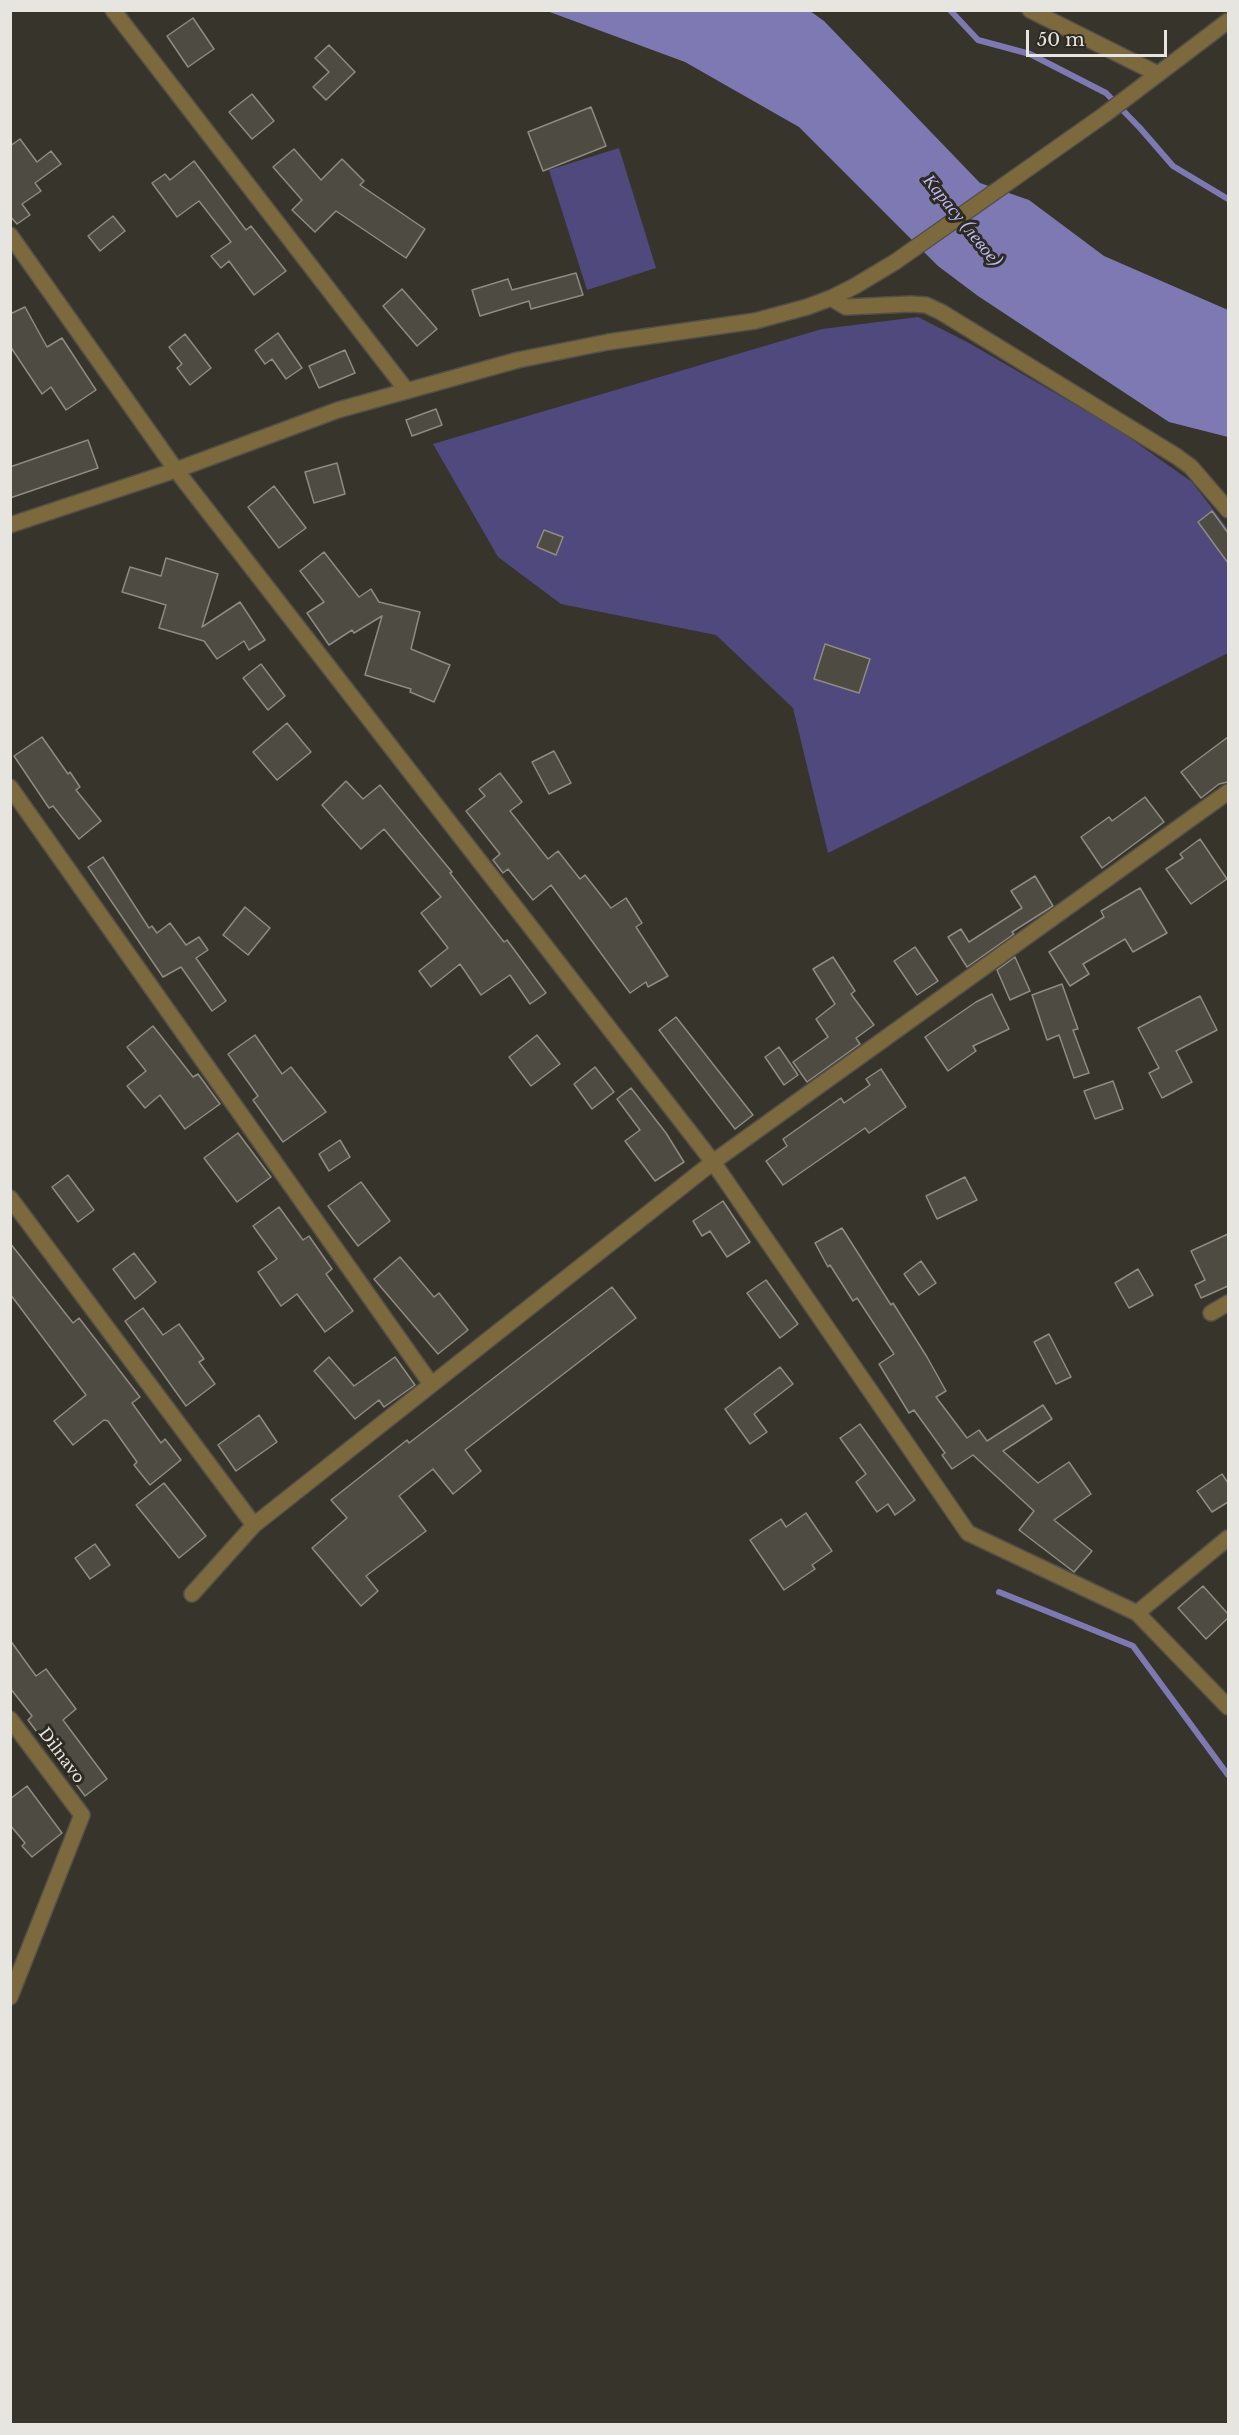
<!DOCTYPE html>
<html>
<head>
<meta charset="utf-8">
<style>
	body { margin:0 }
	#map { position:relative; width:1239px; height:2435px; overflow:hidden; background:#37342c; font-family:"Libre Baskerville",serif }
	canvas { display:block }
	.frame { position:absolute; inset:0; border:12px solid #e7e5e0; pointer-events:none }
	.scale { position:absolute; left:1026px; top:30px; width:141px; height:27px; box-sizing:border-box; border:3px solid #e7e5e0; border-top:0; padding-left:8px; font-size:18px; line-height:21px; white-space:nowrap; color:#e7e5e0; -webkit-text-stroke:4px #2d2a22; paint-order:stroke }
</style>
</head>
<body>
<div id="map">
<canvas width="1239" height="2435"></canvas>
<div class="frame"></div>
<div class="scale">50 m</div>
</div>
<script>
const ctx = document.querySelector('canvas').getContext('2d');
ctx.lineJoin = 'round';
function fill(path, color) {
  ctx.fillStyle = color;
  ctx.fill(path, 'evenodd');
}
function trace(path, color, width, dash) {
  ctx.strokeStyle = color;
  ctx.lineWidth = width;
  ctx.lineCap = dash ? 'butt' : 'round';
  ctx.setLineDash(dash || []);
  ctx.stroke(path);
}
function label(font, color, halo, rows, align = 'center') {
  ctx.font = font + ' "Libre Baskerville",serif';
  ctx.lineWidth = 6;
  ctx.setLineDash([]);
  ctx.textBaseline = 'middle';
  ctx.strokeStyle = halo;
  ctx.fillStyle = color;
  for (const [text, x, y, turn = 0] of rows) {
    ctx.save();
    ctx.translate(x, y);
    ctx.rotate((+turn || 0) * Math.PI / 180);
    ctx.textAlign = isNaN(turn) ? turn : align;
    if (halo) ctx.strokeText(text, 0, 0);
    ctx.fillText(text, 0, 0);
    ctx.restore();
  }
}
fill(new Path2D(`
	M619,148L656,268L587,290L549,170Z
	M918,317L969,343L1117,429L1192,482L1228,529V653L828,853L793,708L716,635L561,604L498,557L433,444L822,329Z`), '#4f497d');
fill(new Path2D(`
	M547,11H810L824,21L980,183L1029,200L1104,256L1228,310V437L1169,422L978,296L938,266L799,127L685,62Z`), '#7e79b2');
trace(new Path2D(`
	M950,10L978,40L1030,54L1106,93L1140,128L1173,166L1228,199
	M999,1592L1133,1646L1228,1775`), '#7e79b2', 6);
const building = new Path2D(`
	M193,18L214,49L188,67L167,36Z
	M329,45L355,72L326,100L313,87L329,72L315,58Z
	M252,94L274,121L252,139L229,112Z
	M591,107L606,146L543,171L528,132Z
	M20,139L37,162L51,151L61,164L35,183L41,191L22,204L30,215L17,224L10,216V146Z
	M294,149L321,180L342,159L364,181L360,185L425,229L406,258L336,211L315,232L292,210L302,200L273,167Z
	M194,161L246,230L251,226L286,271L254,295L229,261L221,268L211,256L231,242L199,201L177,217L152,183L165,174L170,180Z
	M113,216L125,231L100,251L88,236Z
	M576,273L583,295L531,309L529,301L480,316L472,290L508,279L512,290Z
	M402,289L437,329L417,346L383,306Z
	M25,307L47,347L62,338L96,390L66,410L51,387L42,394L10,346V314Z
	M278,333L302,368L286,379L272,359L265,364L255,350Z
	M185,334L211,368L190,385L177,368L182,364L169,347Z
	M345,350L355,373L319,388L309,366Z
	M436,409L442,425L412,436L406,420Z
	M88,440L98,468L10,498V467Z
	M337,463L345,494L314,503L305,472Z
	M274,486L306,528L279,548L248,507Z
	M1212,511L1228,533V563L1198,522Z
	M544,530L563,537L556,555L537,547Z
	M324,552L359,597L371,589L379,602L420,612L411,649L450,665L434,702L410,692L411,689L365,675L382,616L354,633L352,630L329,645L307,613L324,602L300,571Z
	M166,558L218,574L202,627L240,602L265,640L249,650L244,641L217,659L204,641L159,628L166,605L122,592L130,567L161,576Z
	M825,644L870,659L859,693L814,679Z
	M261,664L285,696L268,710L243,678Z
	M287,723L311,752L277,780L253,752Z
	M42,737L68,774L70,772L80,787L76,790L101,821L79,839L53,806L49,808L14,756Z
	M1228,737V782L1219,784L1201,798L1181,772Z
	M554,751L571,783L549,794L532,762Z
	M500,773L522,802L510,811L548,859L558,851L580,879L585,875L611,908L626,898L642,923L636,927L668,976L648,987L646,982L630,993L551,885L533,900L508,869L503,873L493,860L500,854L466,811L485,796L479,789Z
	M346,781L363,799L380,785L452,872L450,873L504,942L507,940L546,993L530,1004L510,975L481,995L460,964L431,987L419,971L448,948L421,913L441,897L384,829L361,849L322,805Z
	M1145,797L1164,822L1102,868L1081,837L1109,817L1112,821Z
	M1200,839L1227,879L1191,904L1166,869L1183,858L1180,854Z
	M103,857L149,928L152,926L157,933L170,923L186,945L199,937L208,950L196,958L226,1001L212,1011L181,967L163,977L88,867Z
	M1035,876L1053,906L1012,932L1014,934L967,967L948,937L961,929L969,942L1022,908L1011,891Z
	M1140,888L1167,933L1133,952L1125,939L1083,964L1089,974L1070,986L1049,952L1104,917L1101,911Z
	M245,907L270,928L248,955L223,935Z
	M915,947L938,981L917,995L894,961Z
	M833,957L855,991L851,994L874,1025L856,1038L860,1044L807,1082L793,1062L828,1037L816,1019L835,1004L813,969Z
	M1015,957L1030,991L1010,1000L997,970Z
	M1062,984L1078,1029L1073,1030L1089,1073L1074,1078L1059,1035L1047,1040L1032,995Z
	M992,994L1009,1029L973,1046L976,1051L948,1071L925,1037L976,1002Z
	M1200,996L1217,1030L1176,1051L1192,1082L1162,1098L1149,1073L1159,1068L1138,1028Z
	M676,1017L753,1115L735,1129L659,1030Z
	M153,1026L193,1077L198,1074L220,1104L185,1129L160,1095L145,1108L127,1086L146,1071L127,1047Z
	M255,1035L282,1074L291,1067L326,1112L283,1142L253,1100L258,1096L228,1054Z
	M537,1035L560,1064L531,1086L509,1057Z
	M779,1047L798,1075L784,1085L765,1057Z
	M595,1067L614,1092L592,1109L574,1084Z
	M881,1069L906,1107L869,1133L865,1128L783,1185L766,1161L787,1146L783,1139L841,1098L844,1103L870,1085L866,1079Z
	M1113,1081L1123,1109L1095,1119L1084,1091Z
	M631,1088L666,1133L684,1162L655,1181L625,1141L640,1130L617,1099Z
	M238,1133L271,1177L237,1202L204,1158Z
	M340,1140L350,1157L329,1171L319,1154Z
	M68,1175L94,1210L78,1222L52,1187Z
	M965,1177L977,1200L937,1219L926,1196Z
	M361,1182L390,1221L358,1246L328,1206Z
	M723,1201L750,1242L727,1257L710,1231L702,1236L693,1221Z
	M279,1207L303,1240L309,1236L332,1269L326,1274L353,1311L325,1332L297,1294L281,1306L258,1272L277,1259L253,1226Z
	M842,1228L891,1305L893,1303L927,1357L946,1391L936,1397L967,1438L979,1430L987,1441L1043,1405L1052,1419L1003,1451L1038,1483L1069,1462L1091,1494L1054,1520L1092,1551L1074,1572L1019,1530L1034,1511L973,1455L952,1469L942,1455L945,1453L914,1410L909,1413L879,1364L894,1354L857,1298L853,1301L830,1265L828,1267L815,1243Z
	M1228,1234V1286L1201,1298L1195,1285L1205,1280L1191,1251Z
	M10,1243L73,1323L79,1318L103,1349L140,1397L132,1403L161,1443L165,1439L181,1460L150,1485L134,1465L137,1462L108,1421L104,1420L73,1445L54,1421L86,1395L10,1294Z
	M134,1253L156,1282L135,1299L113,1269Z
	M400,1257L434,1297L439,1293L468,1330L438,1354L374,1279Z
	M921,1261L936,1283L919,1295L904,1274Z
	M1138,1269L1153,1295L1129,1308L1115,1283Z
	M766,1280L798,1324L780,1338L747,1293Z
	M612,1287L636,1318L465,1450L481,1471L453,1494L433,1469L399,1496L426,1531L366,1576L378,1591L361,1606L312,1548L347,1518L331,1500L407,1440L409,1443Z
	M143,1308L163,1335L179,1324L204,1359L199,1362L215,1384L186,1406L125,1321Z
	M1049,1334L1071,1377L1056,1384L1034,1342Z
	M329,1357L354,1386L395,1357L415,1385L384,1407L379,1400L355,1419L314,1371Z
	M780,1367L793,1384L754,1414L767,1432L750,1444L725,1409Z
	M259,1415L277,1442L236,1471L218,1445Z
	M860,1424L915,1500L895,1515L888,1504L877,1512L856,1482L866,1474L840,1438Z
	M1222,1474L1228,1483V1502L1212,1512L1197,1491Z
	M164,1483L206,1536L179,1558L136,1505Z
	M806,1513L832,1551L812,1565L815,1569L784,1590L750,1540L781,1519L786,1527Z
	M95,1544L110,1565L90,1579L75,1558Z
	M1203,1586L1228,1614V1618L1206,1639L1178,1608Z
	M10,1640L36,1676L46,1669L76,1709L63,1720L107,1779L85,1796L28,1720L32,1716L10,1688Z
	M27,1786L62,1833L32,1857L22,1846L25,1843L10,1825V1799Z`);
fill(building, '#4e4b42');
trace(building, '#8f8b82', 1.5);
const minor = new Path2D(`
	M113,10L407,391
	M1030,10L1158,74
	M10,235L176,470L713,1162L968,1533L1137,1613L1228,1707
	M831,298L846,307L910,304L926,305L941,312L1176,456L1191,467L1228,510
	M10,525L176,470L338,410L518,360L608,342L755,321L807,307L831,298L855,286L895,262L1104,115L1228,21
	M10,787L431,1384
	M10,1198L254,1525
	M1211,1313L1228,1303
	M192,1594L254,1525L713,1162L1228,792
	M1137,1613L1228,1538
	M10,1719L82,1815L10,1997`);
trace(minor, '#535049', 18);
trace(minor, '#7c693d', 15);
label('16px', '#e7e5e0', '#2d2a22', [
	["Dilnavo",61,1756,53]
]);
label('italic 18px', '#bfbafc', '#2d2a22', [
	["Карасу (левое)",962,221,51]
]);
</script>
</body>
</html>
